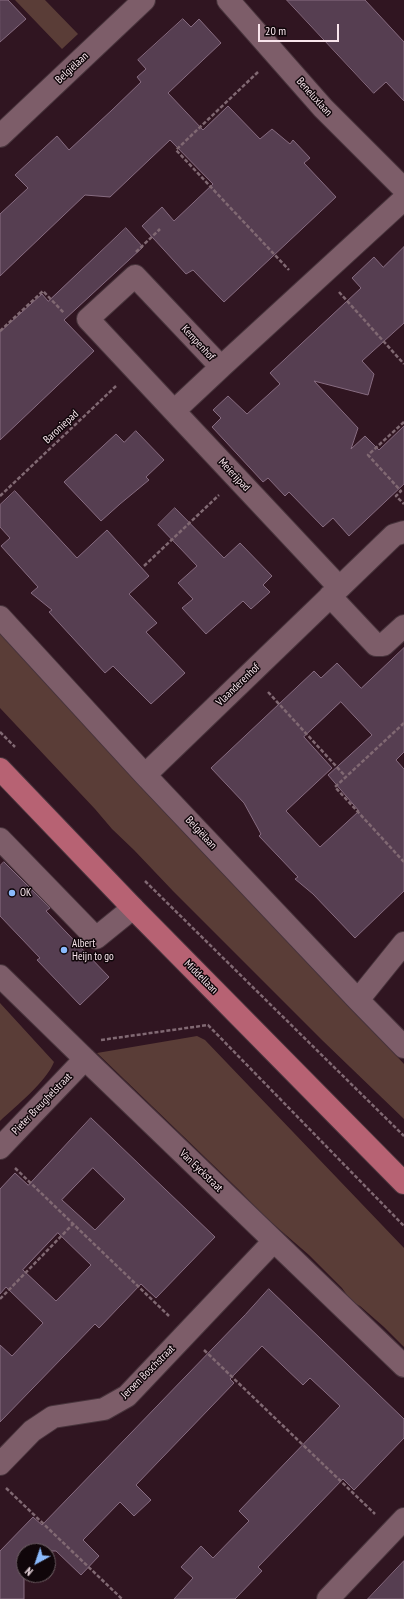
<!DOCTYPE html>
<html>
<head>
<meta charset="utf-8">
<style>
	body { margin:0 }
	#map { position:relative; width:404px; height:1599px; overflow:hidden; background:#301521; font-family:"PT Sans Narrow",sans-serif }
	canvas { display:block }
	.north { position:absolute; left:16px; top:1543px; width:40px; height:40px; box-sizing:border-box; background:#10060a; border:1px solid #6d5f64; border-radius:50%; rotate:220deg; font-size:11px; font-weight:700; line-height:16px; text-align:center; color:#f8e5ec }
	.north::after { content:''; display:block; margin:auto; width:14px; height:18px; background:#8abafc; clip-path:polygon(50% 0,100% 100%,50% 72%,0 100%) }
	.scale { position:absolute; left:258px; top:24px; width:81px; height:18px; box-sizing:border-box; border:2px solid #f8e5ec; border-top:0; padding-left:5px; font-size:12px; line-height:14px; white-space:nowrap; color:#f8e5ec; -webkit-text-stroke:3px #10060a; paint-order:stroke }
</style>
</head>
<body>
<div id="map">
<canvas width="404" height="1599"></canvas>
<div class="north">N</div>
<div class="scale">20 m</div>
</div>
<script>
const ctx = document.querySelector('canvas').getContext('2d');
ctx.lineJoin = 'round';
function fill(path, color) {
  ctx.fillStyle = color;
  ctx.fill(path, 'evenodd');
}
function trace(path, color, width, dash) {
  ctx.strokeStyle = color;
  ctx.lineWidth = width;
  ctx.lineCap = dash ? 'butt' : 'round';
  ctx.setLineDash(dash || []);
  ctx.stroke(path);
}
function label(font, color, halo, rows, align = 'center') {
  ctx.font = font + ' "PT Sans Narrow",sans-serif';
  ctx.lineWidth = 3;
  ctx.setLineDash([]);
  ctx.textBaseline = 'middle';
  ctx.strokeStyle = halo;
  ctx.fillStyle = color;
  for (const [text, x, y, turn = 0] of rows) {
    ctx.save();
    ctx.translate(x, y);
    ctx.rotate((+turn || 0) * Math.PI / 180);
    ctx.textAlign = isNaN(turn) ? turn : align;
    if (halo) ctx.strokeText(text, 0, 0);
    ctx.fillText(text, 0, 0);
    ctx.restore();
  }
}
fill(new Path2D(`
	M15,0H45L78,34L62,49Z
	M0,631L404,1064V1119L323,1041L173,891L134,850L112,829L95,809L0,708Z
	M0,1003L54,1062C46,1082 16,1106 0,1121Z
	M197,1036L205,1040L404,1248V1347L384,1327L360,1306L352,1302L342,1288L309,1255L264,1216L239,1190L97,1053Z`), '#5a3d37');
const building = new Path2D(`
	M0,0H8L26,19L0,42Z
	M287,0H365L404,42V101L386,82L374,93Z
	M183,19L191,27L199,19L221,43L168,93L203,130L228,106L260,139L272,129L290,144L293,140L310,158L304,163L336,197L224,302L193,270L186,274L142,226L162,207L174,221L213,184L170,140L110,197L85,195L0,276V214L28,188L15,175L57,136L69,150L112,110L141,82L137,77L146,69L138,60Z
	M126,228L143,247L64,320L94,351L0,440V332L42,294L48,301Z
	M404,247V323L362,361L374,374L368,395L314,381L358,428L351,449L365,436L379,450L404,426V484L349,536L333,518L323,527L289,492L285,496L268,478L263,482L212,427L221,418L213,410L228,396L247,414L280,384L270,373L361,288L352,278L374,257L383,267Z
	M136,431L164,460L146,477L149,480L120,504L101,521L64,482L116,434L124,442Z
	M15,491L77,558L107,530L149,576L129,594L157,623L146,632L185,673L151,704L113,666L105,673L49,612L52,610L31,593L38,587L1,546L10,538L0,527V505Z
	M175,508L224,558L240,543L272,576L263,585L270,592L251,609L243,601L206,634L182,608L193,599L178,583L197,566L158,525Z
	M404,648V752L396,760L404,769V891L355,938L313,894L295,879L298,877L259,836L261,834L244,803L211,768L314,671L321,678L337,663L361,688ZM341,702L372,735L328,775L359,811L320,847L286,811L332,768L304,737Z
	M4,862L50,908L46,911L109,977L80,1005L37,960L40,958L0,916V866Z
	M91,1118L215,1237L156,1298L141,1284L99,1328L95,1324L0,1422V1345L12,1356L43,1323L6,1287L0,1294V1189L15,1173L28,1185ZM93,1168L125,1199L95,1230L62,1200ZM58,1233L91,1265L56,1301L23,1270Z
	M269,1289L404,1419V1438L354,1490L343,1479L258,1567L262,1571L235,1599H174L193,1578L181,1567L201,1546L213,1558L249,1521L239,1511L340,1406L310,1378L303,1385L262,1346L230,1379L234,1383L136,1485L151,1500L134,1516L120,1502L83,1540L99,1556L81,1575L56,1551H24V1599H0V1551L33,1517L42,1525L245,1315Z
	M404,1561V1599H368Z`);
fill(building, '#563e51');
trace(building, '#876c81', 1);
const minor = new Path2D(`
	M228,0L323,108L404,189
	M0,136L144,0
	M221,367L174,411L339,587
	M174,411L88,319L135,276L221,367L404,199
	M330,596L376,645H383L404,626
	M0,617L145,775L358,1000L404,1047
	M145,775L394,535L404,532
	M0,839L96,938L133,908
	M0,976L85,1059L404,1366
	M358,1000L404,943
	M0,1148L85,1059
	M0,1464L32,1431L53,1417L104,1409L127,1396L274,1241
	M328,1599L404,1519`);
const major = new Path2D(`
	M0,769L133,908L404,1183`);
trace(minor, '#48343c', 24);
trace(major, '#48343c', 24);
trace(new Path2D(`
	M258,72L176,150L289,270
	M136,252L160,229
	M339,292L404,364
	M0,331L43,291L64,313
	M404,422L368,455L401,491L396,496L404,504
	M0,496L116,386
	M144,566L219,495
	M268,692L346,777
	M404,723L335,787L404,862
	M0,732L15,747
	M145,881L404,1136
	M101,1040L208,1025L404,1226
	M15,1168L169,1316
	M0,1299L73,1224
	M204,1350L375,1514
	M6,1488L122,1599`), '#816973', 2.5, [4, 2]);
trace(minor, '#7d5d69', 22);
trace(major, '#b76273', 22);
for (const [x, y, r, color] of [
	[12,893,4,"#8abafc"],
	[64,950,4,"#8abafc"]
]) {
  const dot = new Path2D();
  dot.arc(x, y, r, 0, 2 * Math.PI);
  ctx.fillStyle = color;
  ctx.fill(dot);
  trace(dot, '#10060a', 1.5);
}
label('11px', '#f8e5ec', '#10060a', [
	["Belgiëlaan",72,68,-43],
	["Beneluxlaan",314,97,48],
	["Kempenhof",198,343,47],
	["Baroniepad",61,427,-43],
	["Meierijpad",234,475,47],
	["Vlaanderenhof",238,685,-44],
	["Belgiëlaan",201,833,47],
	["Middellaan",201,977,45],
	["Pieter Breughelstraat",42,1104,-46],
	["Van Eyckstraat",201,1171,44],
	["Jeroen Boschstraat",148,1372,-45]
]);
label('11px', '#f8e5ec', '#10060a', [
	["OK",20,893],
	["Albert",72,944],
	["Heijn to go",72,957]
], 'left');
</script>
</body>
</html>
